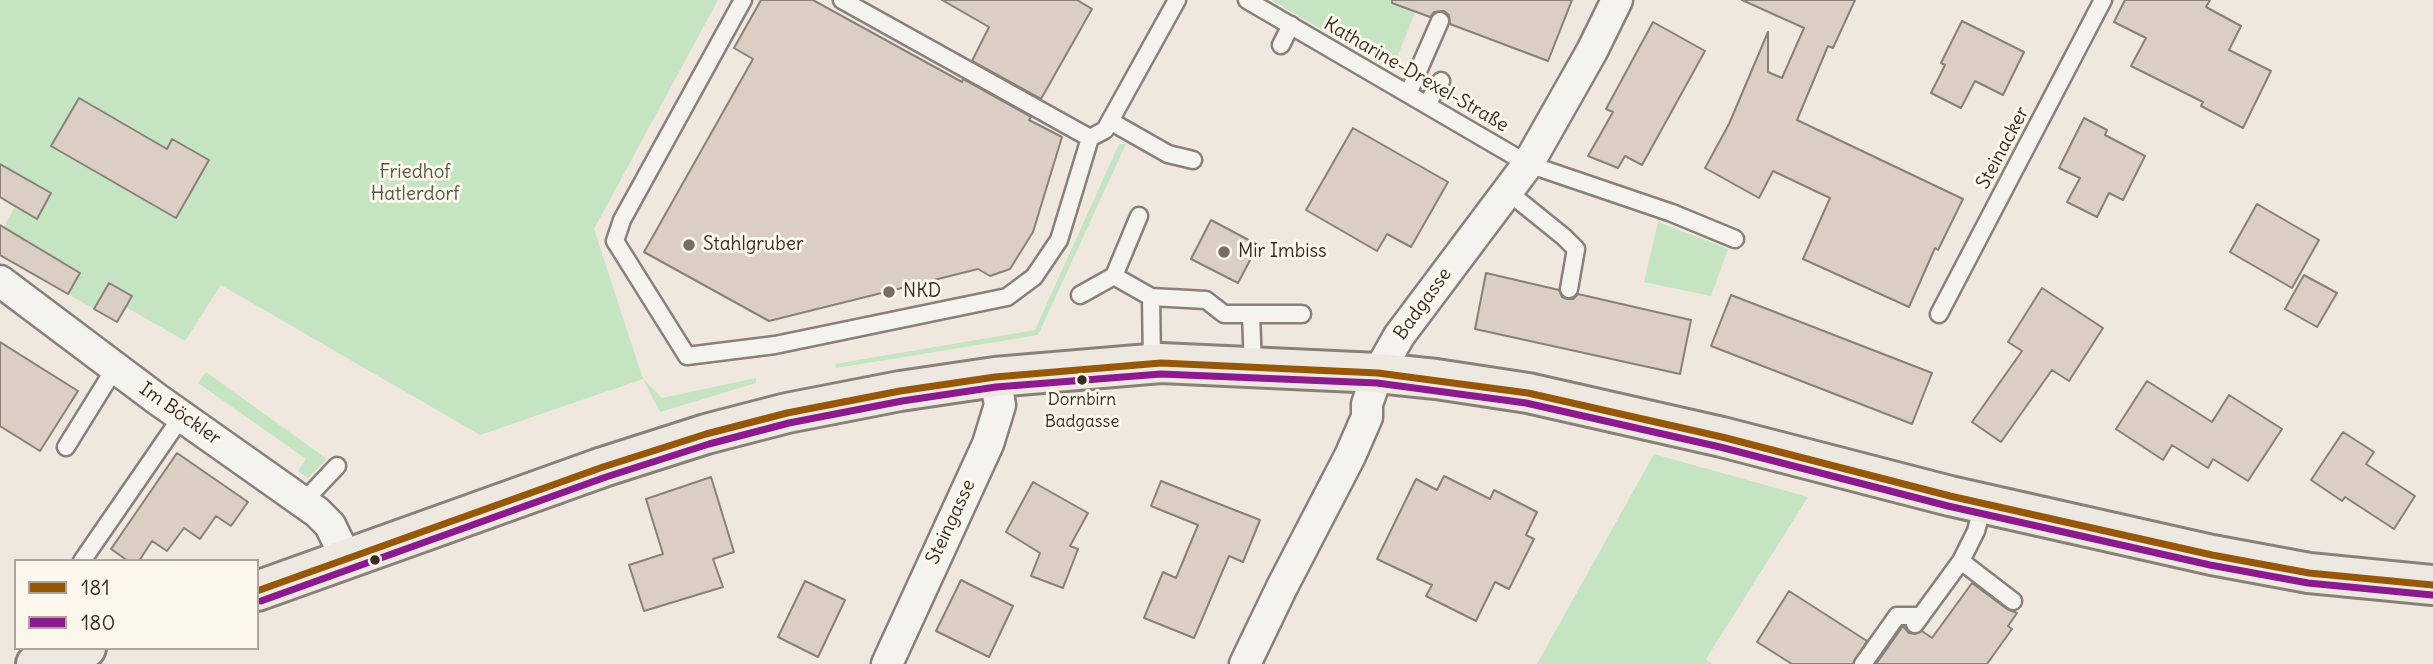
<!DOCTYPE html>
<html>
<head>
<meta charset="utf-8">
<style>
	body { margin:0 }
	#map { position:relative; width:2433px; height:664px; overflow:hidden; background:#f0e7de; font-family:Delius,sans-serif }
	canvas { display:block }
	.legend { position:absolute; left:14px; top:559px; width:245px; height:91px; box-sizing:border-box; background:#fbf7ec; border:2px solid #aea59a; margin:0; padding:9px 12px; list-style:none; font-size:21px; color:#3b2a1e }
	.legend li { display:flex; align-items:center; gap:14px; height:35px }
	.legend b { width:35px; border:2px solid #aea59a }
</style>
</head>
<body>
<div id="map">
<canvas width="2433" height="664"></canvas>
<ul class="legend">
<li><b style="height:9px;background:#965709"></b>181</li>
<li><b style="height:9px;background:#8d198f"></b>180</li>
</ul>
</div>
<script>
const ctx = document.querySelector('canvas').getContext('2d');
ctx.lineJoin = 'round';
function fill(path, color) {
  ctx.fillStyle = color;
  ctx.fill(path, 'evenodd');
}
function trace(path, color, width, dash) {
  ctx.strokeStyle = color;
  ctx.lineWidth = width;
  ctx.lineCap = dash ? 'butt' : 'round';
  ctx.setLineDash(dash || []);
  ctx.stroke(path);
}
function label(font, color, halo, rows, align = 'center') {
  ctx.font = font + ' Delius,sans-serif';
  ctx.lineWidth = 6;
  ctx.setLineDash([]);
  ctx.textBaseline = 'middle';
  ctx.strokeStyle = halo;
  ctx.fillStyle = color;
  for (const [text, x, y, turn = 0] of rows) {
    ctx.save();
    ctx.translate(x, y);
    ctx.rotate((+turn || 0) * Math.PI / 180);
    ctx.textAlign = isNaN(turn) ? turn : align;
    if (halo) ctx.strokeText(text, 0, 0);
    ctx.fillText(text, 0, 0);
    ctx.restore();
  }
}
fill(new Path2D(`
	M0,0H718L594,229L643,379L662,398L756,378V383L660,412L643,379L480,435L221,285L185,341L126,307L117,322L0,255V233L15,207L0,197Z
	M1271,0H1420L1392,70Z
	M1119,144H1126L1038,335L836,368L835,364L1035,330Z
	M1658,222L1728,249L1711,296L1644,282Z
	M206,372L327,459L308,478L298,471L306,459L198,383Z
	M1654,454L1808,497L1706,659L1712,664H1537Z`), '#c5e5c2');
const building = new Path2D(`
	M761,0H813L962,82L963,79L1031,117L1029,120L1062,137L1033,232L1010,269L990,276L978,269L769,321L644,252L753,59L734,48Z
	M942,0H1077L1092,9L1041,99L972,61L989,27Z
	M1392,0H1572L1548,61L1450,24L1449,15L1444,11L1434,12L1430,17L1392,3Z
	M1742,0H1855L1833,48L1828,46L1797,120L1963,199L1938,250L1935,248L1909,307L1803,259L1830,198L1773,171L1759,198L1705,168L1729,124L1768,32V72L1782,78L1804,28Z
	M2125,0H2210L2206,7L2241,26L2229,50L2271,71L2243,128L2201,106L2203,102L2131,66L2146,38L2114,22Z
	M1962,21L2024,52L2003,95L1975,81L1961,108L1931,93L1945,65L1941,63Z
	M1653,22L1705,51L1642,165L1625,156L1618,168L1588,156L1613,112L1606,109Z
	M79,98L167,149L172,139L209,160L176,218L51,146Z
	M2084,118L2107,130L2105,135L2145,156L2123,200L2109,193L2097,217L2067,202L2080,178L2059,168Z
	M1353,128L1448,182L1411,247L1387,234L1377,251L1306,210Z
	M0,164L51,193L37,219L0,197Z
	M2257,204L2319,240L2292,288L2230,252Z
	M1211,220L1258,245L1238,283L1191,259Z
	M0,225L80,273L68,294L0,255Z
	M1486,273L1559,290L1562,297L1567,299H1573L1578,294L1691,320L1680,374L1475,329Z
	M2304,275L2337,293L2317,327L2285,309Z
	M109,283L132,296L117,322L94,309Z
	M2042,288L2103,328L2069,381L2052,370L2001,442L1972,422L2022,351L2008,342Z
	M1731,295L1932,373L1912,424L1711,346Z
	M0,342L78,391L40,451L0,426Z
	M2147,381L2212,422L2229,395L2282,429L2248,481L2213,459L2208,468L2172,445L2163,460L2116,429Z
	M2343,432L2374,452L2366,464L2415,496L2394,529L2345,497L2342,501L2311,480Z
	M177,453L248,502L231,526L216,516L200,539L184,528L167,551L152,541L139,561H128L111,549Z
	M1444,476L1490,499L1494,490L1537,512L1526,535L1534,539L1509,589L1495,582L1476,621L1426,596L1432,585L1377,559L1416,479L1437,490Z
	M711,477L734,552L713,559L723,587L644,611L629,565L663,554L646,499Z
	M1161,481L1260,520L1243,562L1229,556L1194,638L1144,618L1163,572L1176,578L1198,525L1151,506Z
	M1033,482L1088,513L1070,546L1078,549L1063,588L1031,576L1040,553L1006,532Z
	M961,580L1013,606L989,657L936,631Z
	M805,581L845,600L818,657L778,637Z
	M1972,583L2007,609L2017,613L2008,626L2012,629L1987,664H1876L1903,626L1909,633L1915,634L1922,631L1932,638Z
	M1789,591L1867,641L1853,664H1792L1757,642Z`);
fill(building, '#dbcec4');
trace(building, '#888079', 2);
const service = new Path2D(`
	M743,0L622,220L615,241L687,356L775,345L1007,297L1034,277L1059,240L1090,138
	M842,0L1090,138L1105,130L1177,0
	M1247,0L1528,164L1672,213L1735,239
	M1281,45L1291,25
	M1408,94L1440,21
	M1427,104L1441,81
	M1110,121L1168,154L1193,160
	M1507,191L1564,237L1576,249L1569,289
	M1139,216L1114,276L1151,297L1152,363
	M1080,295L1114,276
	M1151,297L1206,300L1224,314H1302
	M1251,314L1253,367
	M1939,314L2103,0
	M66,447L115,368
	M304,501L337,466
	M1983,504L1976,531L1961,561L2013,601
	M82,561L182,416
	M1915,624L1961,561
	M1863,664L1897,616H1921`);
const minor = new Path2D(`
	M0,281L157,399L317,512L330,525L346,558
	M887,664L988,444L1000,405L995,377
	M1245,664L1282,587L1350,456L1367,417V404L1378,373L1399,336L1528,164L1592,51L1617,0`);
const primary = new Path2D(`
	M257,591L603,467L706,434L787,413L900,391L995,377L1161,363L1378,373L1436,379L1528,393L1722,437L1950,496L2212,555L2309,573L2433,585
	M36,664L86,648`);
trace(service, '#888079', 21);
trace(minor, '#888079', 35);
trace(primary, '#888079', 44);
trace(service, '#f5f3ee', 16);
trace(minor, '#f5f3ee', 30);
trace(primary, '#eee9e0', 38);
trace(new Path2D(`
	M257,591L603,467L706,434L787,413L900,391L995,377L1161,363L1378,373L1528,393L1722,437L1950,496L2212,555L2309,573L2433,585`), '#965709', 7);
trace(new Path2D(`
	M261,601L606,477L709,444L789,423L902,401L996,387L1161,374L1377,383L1526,403L1720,447L1948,506L2210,565L2308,583L2432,595`), '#8d198f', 7);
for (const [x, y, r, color] of [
	[689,245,7,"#7a6c61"],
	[1224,252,7,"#7a6c61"],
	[889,292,7,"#7a6c61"],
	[1082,380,6,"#3b2a1e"],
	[375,560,6,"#3b2a1e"]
]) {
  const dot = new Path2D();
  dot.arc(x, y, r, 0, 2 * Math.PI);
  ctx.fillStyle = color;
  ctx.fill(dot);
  trace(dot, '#fbf7ec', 2.5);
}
label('17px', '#3b2a1e', '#fbf7ec', [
	["Dornbirn",1082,400],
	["Badgasse",1082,422]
]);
label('19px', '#3b2a1e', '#fbf7ec', [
	["Katharine-Drexel-Straße",1416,75,30],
	["Steinacker",2003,148,-62],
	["Badgasse",1423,304,-54],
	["Im Böckler",180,414,35],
	["Steingasse",951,522,-65]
]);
label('19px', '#555842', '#fbf7ec', [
	["Friedhof",415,173],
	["Hatlerdorf",415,195]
]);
label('19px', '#3b2a1e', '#fbf7ec', [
	["Stahlgruber",703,245],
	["Mir Imbiss",1238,252],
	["NKD",903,292]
], 'left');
</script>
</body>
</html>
